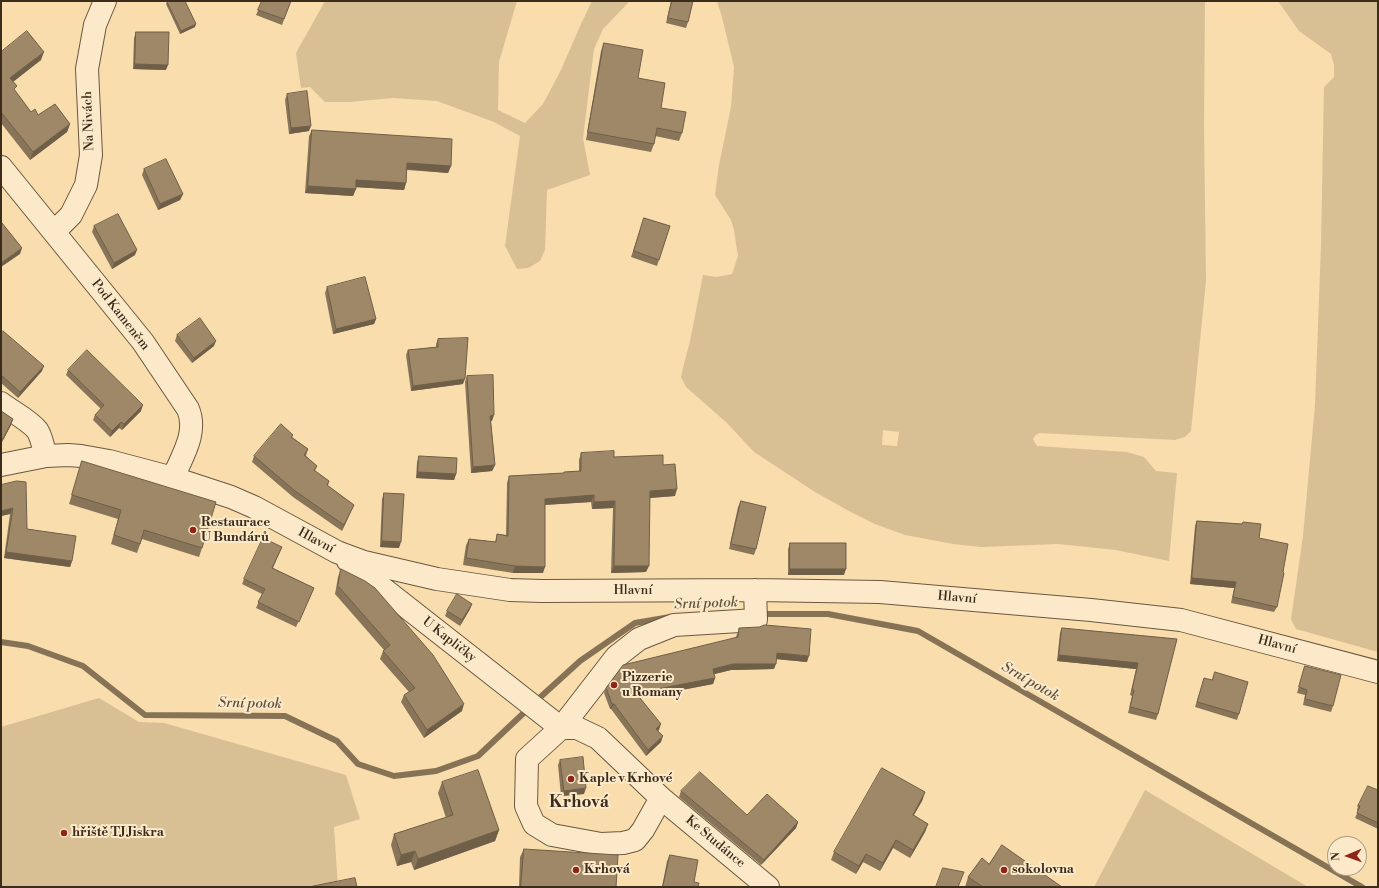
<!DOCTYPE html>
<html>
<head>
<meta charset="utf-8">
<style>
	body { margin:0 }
	#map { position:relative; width:1379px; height:888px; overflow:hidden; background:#f9ddad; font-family:"Libre Bodoni",serif }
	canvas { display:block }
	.frame { position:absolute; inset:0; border:2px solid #3b2c1b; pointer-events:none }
	.north { position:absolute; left:1327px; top:836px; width:40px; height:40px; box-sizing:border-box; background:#fbe9ca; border:1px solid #ae9d84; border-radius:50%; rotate:268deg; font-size:11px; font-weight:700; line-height:16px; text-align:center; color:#3b2c1b }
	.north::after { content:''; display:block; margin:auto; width:14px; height:18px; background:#8f2418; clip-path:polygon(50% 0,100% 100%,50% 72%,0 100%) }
</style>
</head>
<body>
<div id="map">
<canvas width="1379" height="888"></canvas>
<div class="frame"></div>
<div class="north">N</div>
</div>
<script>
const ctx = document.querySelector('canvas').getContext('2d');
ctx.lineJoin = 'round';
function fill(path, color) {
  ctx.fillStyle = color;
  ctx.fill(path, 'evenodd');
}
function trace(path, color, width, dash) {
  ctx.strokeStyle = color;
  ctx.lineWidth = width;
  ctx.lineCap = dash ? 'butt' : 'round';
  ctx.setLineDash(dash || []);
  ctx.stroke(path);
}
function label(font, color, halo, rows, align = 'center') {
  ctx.font = font + ' "Libre Bodoni",serif';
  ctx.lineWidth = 4;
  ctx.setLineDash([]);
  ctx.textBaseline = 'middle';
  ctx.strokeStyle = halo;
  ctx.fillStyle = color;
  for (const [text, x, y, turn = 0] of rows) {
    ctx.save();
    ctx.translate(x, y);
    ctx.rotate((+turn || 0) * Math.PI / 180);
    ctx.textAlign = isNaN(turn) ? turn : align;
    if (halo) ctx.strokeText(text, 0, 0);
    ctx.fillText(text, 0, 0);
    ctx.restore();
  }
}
fill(new Path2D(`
	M325,1H517L499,62L498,110L525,123L543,104L560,72L581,24L592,1H630L603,29L594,49L583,138L590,175L547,190L545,250L540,261L528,268L517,269L505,246L520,136L494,122L437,101L393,98L349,102H325L310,87L301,88L296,53Z
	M717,1H1205L1204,127L1206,281L1191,431L1185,437L1175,440L1039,433L1035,436L1033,439L1037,446L1127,452L1144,457L1156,471L1177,473L1169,561L1116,550L1058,544L981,547L953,544L905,535L875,524L849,511L815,492L754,452L727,423L686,387L681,377L683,368L690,341L703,275L716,277L732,274L738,256L734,230L731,220L715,195L719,165L731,107L734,67L722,17ZM883,430L899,432L897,446L882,445Z
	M1278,1H1378V652L1296,629L1291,619L1303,536L1315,405L1321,245L1324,87L1334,77V65L1331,54L1299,31Z
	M99,698L139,722L164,723L346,775L360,819L334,827L338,887H1V727Z
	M1145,790L1308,887H1094Z`), '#d9bf94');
trace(new Path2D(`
	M759,614H828L918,631L1362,887
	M1,642L28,646L83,666L145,715L285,716L337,741L358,764L394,776L436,771L478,756L529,708
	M535,702L580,661L635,623L670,617`), '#867255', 6);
const minor = new Path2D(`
	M1,167L143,342L188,409C198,433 182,456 173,478
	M54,232L71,215L86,185L91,155L87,69L95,25L105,1
	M1,403C11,411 29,420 37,430C42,437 43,448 46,456
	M1,465L46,456L68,455L81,456L109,461L173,478L231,497L254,507L337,552L364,562L437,579L510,590L542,591L755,590L880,592L1091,610L1181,620L1378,672
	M348,561L561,728H577L598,738L661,798L768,887
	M661,798L643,830L635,840L623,843L601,844L552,835L534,824L526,806L527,759L561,728L616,657L639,639L674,625L756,620L755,590`);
trace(minor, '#6a5840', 24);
trace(minor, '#fbe9ca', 22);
fill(new Path2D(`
	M262,1H291L282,25L256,15Z
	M671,1H693L688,22L686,28L666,23Z
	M167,2L195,27L180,34L166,4Z
	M136,32L166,70L133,69L134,38Z
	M604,43L638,78L661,108L682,133L679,141L655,136L654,144L651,152L586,140L601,51Z
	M1,52L41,60L13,81L15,91L31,112L38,115L70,124L67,132L30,160L1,123Z
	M287,94L309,131L289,134L285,100Z
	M312,130L451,166L448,173L407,170L406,183L404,190L356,187L353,196L305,193L309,136Z
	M144,169L183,194L180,200L158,210L142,175Z
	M644,218L670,226L657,266L631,257Z
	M94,226L135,255L112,269L92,232Z
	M327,287L376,319L374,324L333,334L325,293Z
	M1,333L42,371L18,398L1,383Z
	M177,335L214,346L192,363L175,341Z
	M438,339L463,384L411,391L406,355L408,350L436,347V344Z
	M68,370L141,411L122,430L119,428L110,437L93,420L95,415L101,409L66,375Z
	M467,376L492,421H491L495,465L492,471L471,473L465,382Z
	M1,411L13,419L11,425L1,444Z
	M293,435L292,437L308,449L306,456L317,466L315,471L329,481L328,486L354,505L342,531L293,497L252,462L254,456Z
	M581,453L614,457L663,465L675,496L650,498L646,572L611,573L613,508L592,509L591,502L545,505L543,573H513L463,565L466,545L469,539L495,542L497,534L506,535L507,483L509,476L564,473V472L579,471V460Z
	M419,456L456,474L454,480L416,478L417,462Z
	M82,461L202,548L199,557L142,539L137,553L111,544L118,519L69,504Z
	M1,485L27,529L72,561L70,567L4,558L10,514L1,516Z
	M384,493L399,548L380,547L382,499Z
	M741,501L756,549L754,555L729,549L738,507Z
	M1197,521L1242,524L1243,522L1259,538L1277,607L1274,612L1231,603L1234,588L1190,584L1195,526Z
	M790,543L844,575H788V549Z
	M282,547L273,568L314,588L296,627L256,608L262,594L242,584L244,579Z
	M341,569L462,711L424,738L401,702L404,695L409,692L380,659L383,651L384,650L335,594L338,577Z
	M472,604L470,609L460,626L445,616L447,611Z
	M739,628L807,662L776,659L774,669L731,670L714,674L715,678L713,684L640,698L659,730L658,731L661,742L646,756L611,709H610L604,693L606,688L736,637Z
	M1062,628L1177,639L1158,714L1156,720L1128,713L1132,696L1130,695L1136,669L1057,661L1060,633Z
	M1305,666L1333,706L1331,712L1303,705L1305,695L1297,693Z
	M1204,678L1239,714L1237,720L1195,707Z
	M560,760L584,794L561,796L558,765Z
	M442,782L499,830L495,841L414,870L411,862L397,866L391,845L394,834L446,818L438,793Z
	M1378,790V829L1355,818L1358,811L1357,810L1358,806Z
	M681,791L747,815L798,822L796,828L761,865L679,797Z
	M925,792L922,801L914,815L928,824L925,832L910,858L893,848L880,871L863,862L856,874L831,860L834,852Z
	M524,849L616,887H519L520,857Z
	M670,855L694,882L698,887H662L667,861Z
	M989,864L1062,887H965L968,877Z`), '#887559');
fill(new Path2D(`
	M196,24L195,27L180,34L181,31Z
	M44,52L41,60L8,86L10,78Z
	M135,64L168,65L166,70L133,69Z
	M70,124L67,132L30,160L33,152Z
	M311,126L309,131L289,134L291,128Z
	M407,163L451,166L448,173L405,169Z
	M356,180L406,183L404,190L353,187Z
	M308,186L356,189L353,196L305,193Z
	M183,194L180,200L158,210L160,204Z
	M22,248L20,254L1,267V263Z
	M137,250L135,255L112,269L114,263Z
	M376,319L374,324L333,334L336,329Z
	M216,341L214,346L192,363L194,358Z
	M44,366L42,371L18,398L20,392Z
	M465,379L463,384L411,391L413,386Z
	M143,405L141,411L122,430L124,424Z
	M494,415L492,421H488L490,416Z
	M13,419L11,425L1,444L3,439Z
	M121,422L119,428L110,437L112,431Z
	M495,465L492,471L471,473L473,467Z
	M418,472L456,474L454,480L416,478Z
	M677,489L675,496L648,498L650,491Z
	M594,495L591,502L542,505L545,499Z
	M615,501L613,508L592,509L594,502Z
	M354,505L351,511L342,531L344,525Z
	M13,508L10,514L1,516V511Z
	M382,541L401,542L399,548L380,547Z
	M6,552L72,561L70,567L4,558Z
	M515,566L545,567L543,573H513Z
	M614,566H649L646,572L611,573Z
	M790,569H846L844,575H788Z
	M1192,578L1236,582L1234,588L1190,584Z
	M472,604L470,609L460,626L462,620Z
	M777,653L809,656L807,662L775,659Z
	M1059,655L1138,663L1136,669L1057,661Z
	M733,664H776L774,669L731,670L711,675L713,669Z
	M715,678L713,684L634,699L636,693Z
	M464,704L462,711L424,738L427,730Z
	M612,704H614L611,709H610Z
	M661,724L659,730L654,734L656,729Z
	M663,736L661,742L646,756L648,750Z
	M586,788L584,794L561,796L564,791Z
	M925,792L922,801L909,823L913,815Z
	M798,822L796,828L761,865L764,860Z
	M928,824L925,832L910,858L913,850Z
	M499,830L495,841L414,870L418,859Z
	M896,840L893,848L880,871L883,863Z
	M415,851L411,862L397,866L401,855Z
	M866,854L863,862L856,874L859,866Z`), '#6f5f48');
const building = new Path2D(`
	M168,1H185L196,24L181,31L167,2Z
	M262,1H291L284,19L258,10Z
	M672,1H693L688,22L668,18Z
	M27,31L44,52L10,78L17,86L14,89L31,112L35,109L38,115L55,104L70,124L33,152L1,112V52Z
	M136,32H169L168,65L135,64Z
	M604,43L643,50L638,78L665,83L661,108L686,112L682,133L657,128L654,144L588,132Z
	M307,91L311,126L291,128L287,94Z
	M312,130L452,139L451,166L407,163L406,183L356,180V189L308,186Z
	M166,159L183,194L160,204L144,169Z
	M118,214L137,250L114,263L94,226Z
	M644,218L670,226L659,260L634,251Z
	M2,223L22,248L1,263V224Z
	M365,277L376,319L336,329L327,287Z
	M200,318L216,341L194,358L177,335Z
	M3,331L44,366L20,392L1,375V333Z
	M468,338L465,379L413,386L408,350L438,347V339Z
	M87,350L143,405L124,424L121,422L112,431L95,415L104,405L68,370Z
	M493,375L494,415L490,416L495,465L473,467L467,376Z
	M1,411L13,419L3,439L1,437Z
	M281,424L293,435L291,437L308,449L304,455L317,466L314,470L329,481L327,485L354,505L344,525L295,491L254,456Z
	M614,451V457L663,455V465L675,464L677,489L650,491L649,566H614L615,501L594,502V495L545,499V567L515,566L466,558L469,539L496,542L497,534L508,536L509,476L564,473V472L581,471V453Z
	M419,456L457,458L456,474L418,472Z
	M82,461L216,502L202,548L144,530L140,544L114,535L121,510L72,495Z
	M17,481L26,482L27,529L76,536L72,561L6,552L13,508L1,511V485Z
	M384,493L404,494L401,542L382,541Z
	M741,501L766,507L756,549L731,544Z
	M1197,521L1242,524L1243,522L1261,524L1259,538L1288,544L1283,572L1284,573L1277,607L1233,597L1236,582L1192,578Z
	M263,538L282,547L272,568L314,588L299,622L258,602L265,589L244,579Z
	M790,543H846V569H790Z
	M341,569L365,581L375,588L433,655L464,704L427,730L404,695L415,688L383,651L390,645L338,586Z
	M457,594L472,604L462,620L447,611Z
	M765,625L811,629L809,656L777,653L776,664H733L713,669L715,678L636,693L661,724L656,729L663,736L648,750L614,704H612L606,688L623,665L738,637L739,628L759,627Z
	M1062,628L1177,639L1158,714L1130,707L1134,690H1132L1138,663L1059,655Z
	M1305,666L1341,675L1333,706L1305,699L1307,690L1299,687Z
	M1215,672L1248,682L1239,714L1197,702L1204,678L1212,680Z
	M583,757L586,788L564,791L560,760Z
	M882,768L925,792L913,815L928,824L913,850L896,840L883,863L866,854L859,866L834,852Z
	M478,770L499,830L418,859L415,851L401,855L394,834L453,815L442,782Z
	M700,772L747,815L767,794L798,822L764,860L681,791Z
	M1368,786L1378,790V823L1357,813L1360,806H1358Z
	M1002,845L1062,887H983L968,877L982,858L989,864Z
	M524,849L618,855L616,887H521Z
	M670,855L698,860L694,882L699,883L698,887H663Z
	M943,868L964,872L958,887H936Z
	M355,878L357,887H309Z`);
fill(building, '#9e8867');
trace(building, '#6f5f48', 1);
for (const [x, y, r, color] of [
	[193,530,4,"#8f2418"],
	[614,685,4,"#8f2418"],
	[571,779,4,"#8f2418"],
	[64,833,4,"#8f2418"],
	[576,870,4,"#8f2418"],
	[1004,870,4,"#8f2418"]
]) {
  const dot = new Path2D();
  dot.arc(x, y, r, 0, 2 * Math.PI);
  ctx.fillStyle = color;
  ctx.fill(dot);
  trace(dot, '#fbe9ca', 1.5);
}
label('13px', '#3b2c1b', '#fbe9ca', [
	["Na Nivách",89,121,-92],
	["Pod Kameněm",120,315,52],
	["Hlavní",316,541,28],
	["Hlavní",633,591],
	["Hlavní",957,598,5],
	["U Kapličky",449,640,38],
	["Hlavní",1277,645,15],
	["Ke Studánce",715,842,40]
]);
label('bold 13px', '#3b2c1b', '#fbe9ca', [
	["Restaurace",201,523],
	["U Bundárů",201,538],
	["Pizzerie",622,678],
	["u Romany",622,693],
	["Kaple v Krhové",579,779],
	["hřiště TJ Jiskra",72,833],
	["Krhová",584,870],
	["sokolovna",1012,870]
], 'left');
label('italic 14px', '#604f38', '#fbe9ca', [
	["Srní potok",706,604,-2],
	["Srní potok",1030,682,30],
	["Srní potok",250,704,1]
]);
label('bold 17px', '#3b2c1b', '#fbe9ca', [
	["Krhová",579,803]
]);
</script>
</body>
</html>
